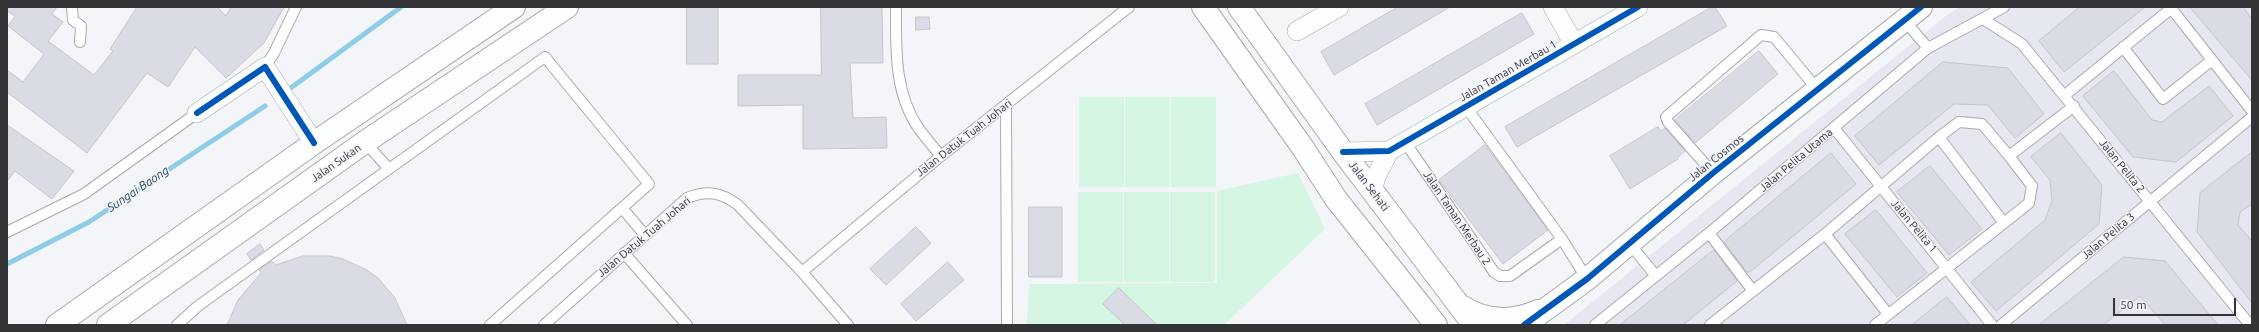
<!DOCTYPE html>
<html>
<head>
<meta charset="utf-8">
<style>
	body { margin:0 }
	#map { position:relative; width:2259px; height:332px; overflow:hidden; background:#f3f5f8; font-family:Ubuntu,sans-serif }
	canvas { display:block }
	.frame { position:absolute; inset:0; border:8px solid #333436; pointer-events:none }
	.scale { position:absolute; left:2113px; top:298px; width:123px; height:18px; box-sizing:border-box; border:2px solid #333436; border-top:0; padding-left:5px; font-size:12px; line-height:14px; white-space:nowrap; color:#333436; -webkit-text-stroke:3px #f2f4f9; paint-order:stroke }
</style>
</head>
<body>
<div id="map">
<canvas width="2259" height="332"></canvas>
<div class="frame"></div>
<div class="scale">50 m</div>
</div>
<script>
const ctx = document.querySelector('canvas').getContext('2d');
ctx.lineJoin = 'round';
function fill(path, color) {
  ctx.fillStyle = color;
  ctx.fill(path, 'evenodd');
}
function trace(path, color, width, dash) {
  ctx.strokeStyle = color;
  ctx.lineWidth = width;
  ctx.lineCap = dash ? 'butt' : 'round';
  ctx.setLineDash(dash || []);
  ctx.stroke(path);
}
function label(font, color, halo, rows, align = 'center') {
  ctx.font = font + ' Ubuntu,sans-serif';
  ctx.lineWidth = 3;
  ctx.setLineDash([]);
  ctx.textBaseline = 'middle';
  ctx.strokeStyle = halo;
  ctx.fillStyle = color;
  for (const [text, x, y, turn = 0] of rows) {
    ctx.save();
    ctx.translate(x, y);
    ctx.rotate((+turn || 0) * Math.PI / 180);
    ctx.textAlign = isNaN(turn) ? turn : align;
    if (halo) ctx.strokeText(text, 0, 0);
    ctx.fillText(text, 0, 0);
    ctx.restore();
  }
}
fill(new Path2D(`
	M1960,7H2252V325H1564L1947,15Z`), '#e6e8f1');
fill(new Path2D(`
	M1079,97H1124V187H1079Z
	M1125,97H1170V187H1125Z
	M1171,97H1216V187H1171Z
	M1298,173L1325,229L1224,325H1027L1029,284L1217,283V191Z
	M1078,192H1123V282H1078Z
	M1124,192H1169V282H1124Z
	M1170,192H1215V282H1170Z`), '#d4f6e2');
trace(new Path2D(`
	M288,90L401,7
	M7,264L89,222L265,106`), '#8ecce7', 5);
const building = new Path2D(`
	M7,7H57L52,14L63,22L48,41L94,75L113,51L110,49L137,7H217L226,16L231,7H284L264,43L226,78L195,47L168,87L147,73L87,153L7,92V70L23,82L44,54L8,26L15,16L7,11Z
	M687,7H718V64H687Z
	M821,7H882L883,63H850L853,118L886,117L887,148L803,149V105L738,106V75H821Z
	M1398,7H1450L1334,75L1321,52Z
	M1712,7H1715L1727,26L1517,147L1505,127Z
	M2080,7H2145L2064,72L2039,41Z
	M2190,7H2243L2252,19V80Z
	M1522,13L1534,34L1377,125L1365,104Z
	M916,17H929L930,29L916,30Z
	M1759,51L1778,74L1695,143L1675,120Z
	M1943,62L2008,68L2044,114L2015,138L1988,105L1954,104L1879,165L1855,136Z
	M2114,71L2152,120L2162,122L2209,86L2233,116L2176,162L2133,157L2083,96Z
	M7,125L74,171L52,199L15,171L7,181Z
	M1658,127L1661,131L1665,128L1685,151L1677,158L1678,159L1630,189L1610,156Z
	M2061,133L2102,185L2099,224L1996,311L1971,282L2045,220L2052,201L2050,180L2031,157Z
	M1485,145L1548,230L1503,264L1439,180Z
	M2252,152V204L2240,212L2238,225L2252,241V303L2197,232L2200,193Z
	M1831,153L1856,184L1750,272H1747L1724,242Z
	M1930,166L1982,229L1949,255L1897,192Z
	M1029,207H1062V277H1029Z
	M1876,210L1927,273L1897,297L1845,234Z
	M916,227L931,243L886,285L870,269Z
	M260,244L264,250L251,260L247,254Z
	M1714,250L1737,281L1683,325H1620Z
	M303,256H330L343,259L367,270L378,278L395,298L407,325H227L238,300L261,273L259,270L272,261L275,265Z
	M2124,257L2165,261L2218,325H2165L2140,296L2103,325H2039Z
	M948,262L964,280L916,321L901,304Z
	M1119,288L1157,325H1125L1103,304Z
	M1947,297L1970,325H1912Z`);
fill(building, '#d9dce5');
trace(building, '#c4c6c8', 1);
const lane = new Path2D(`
	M72,7L73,20L81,26L80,42
	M896,7C896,49 894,93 919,129C926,138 933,147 941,156
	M2171,8L2212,60
	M1983,19L2022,44L2250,325
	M1904,20L1928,48
	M2123,47L2163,99L2212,60L2252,111
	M265,67L274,53L296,7
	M2065,95L2173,7
	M1006,106L1007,325
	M1834,128L1992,325
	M1939,137L1959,122L1982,124L2009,156
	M365,142L389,169
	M1405,142L1494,272L1500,276H1510L1562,239L1466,107
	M1713,173L1668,122L1666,117L1761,35L1774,37L1817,89
	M622,208L645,235
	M2004,223L2029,203L2032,186L2009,156L2074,106
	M7,232L84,194L197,113
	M1709,233L1753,291
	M1825,234L1888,314
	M1562,239L1587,279
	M1629,243L1656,276
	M624,253L687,325
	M802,272L941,156L1129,7
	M177,325L198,306L545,57L649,184L490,325
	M544,325L687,198C707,190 721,192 738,205L802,272L848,325
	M1595,325L1709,233L1928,48L2004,7
	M1710,325L1825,234L1939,137L2004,223L1875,325
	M2001,325L2252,117`);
const street = new Path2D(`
	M1553,7L1574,44
	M1297,31L1339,7
	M197,113L265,67L314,143
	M1343,152L1389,151L1638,7
	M1372,191L1376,177L1389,151`);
const secondary = new Path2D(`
	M1203,7L1303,148L1336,199L1436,325
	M1239,7L1343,152L1474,325
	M1461,306C1486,322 1511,323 1538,311
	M57,325L314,143L514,7
	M108,325L365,142L567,7
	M1524,325L1587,279L1713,173L1921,7`);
trace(lane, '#a9aaad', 12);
trace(street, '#a9aaad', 20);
trace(secondary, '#a9aaad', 24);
trace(lane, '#fdfefe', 10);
trace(street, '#fdfefe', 19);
trace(secondary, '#fdfefe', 22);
trace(new Path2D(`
	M197,113L265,67L314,143
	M1343,152L1389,151L1638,7
	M1524,325L1587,279L1713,173L1921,7`), '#0057b8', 6);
label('11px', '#333436', '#f2f4f9', [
	["Jalan Taman Merbau 1",1508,71,-30],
	["Jalan Datuk Tuah Johari",964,138,-38],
	["Jalan Cosmos",1716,158,-39],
	["Jalan Pelita Utama",1796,160,-40],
	["Jalan Sukan",336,163,-35],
	["Jalan Pelita 2",2122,166,51],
	["Jalan Sehati",1369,186,53],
	["Jalan Taman Merbau 2",1457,218,56],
	["Jalan Pelita 1",1914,226,50],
	["Jalan Pelita 3",2108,236,-40],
	["Jalan Datuk Tuah Johari",644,237,-40]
]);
label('italic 12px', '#1b4252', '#f2f4f9', [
	["Sungai Baong",138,189,-34]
]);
</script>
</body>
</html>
